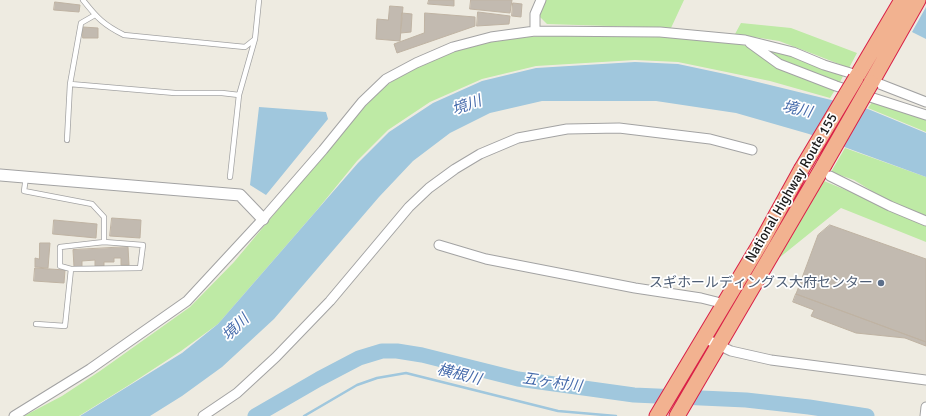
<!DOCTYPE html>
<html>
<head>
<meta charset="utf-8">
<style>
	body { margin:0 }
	canvas { display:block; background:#eeebe1 }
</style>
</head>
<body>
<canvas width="926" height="416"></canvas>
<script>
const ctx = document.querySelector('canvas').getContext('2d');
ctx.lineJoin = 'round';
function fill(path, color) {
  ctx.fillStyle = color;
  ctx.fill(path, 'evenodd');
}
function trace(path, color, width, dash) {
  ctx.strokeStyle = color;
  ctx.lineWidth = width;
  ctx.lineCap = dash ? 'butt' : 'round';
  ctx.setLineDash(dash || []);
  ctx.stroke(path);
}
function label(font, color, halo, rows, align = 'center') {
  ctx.font = font + ' Signika,"Noto Sans JP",sans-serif';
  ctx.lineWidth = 3.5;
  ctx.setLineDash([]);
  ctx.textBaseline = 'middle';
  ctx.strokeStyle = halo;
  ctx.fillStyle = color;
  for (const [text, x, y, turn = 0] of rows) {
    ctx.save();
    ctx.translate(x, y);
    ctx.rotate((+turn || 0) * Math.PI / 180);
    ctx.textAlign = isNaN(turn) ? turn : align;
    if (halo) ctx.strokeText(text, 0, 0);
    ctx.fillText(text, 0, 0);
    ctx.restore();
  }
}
fill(new Path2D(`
	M546,0H684L671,28L547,24L539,16Z
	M741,23L791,28L857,53L849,68L816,55L779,41L735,34Z
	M615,35L663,36L732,42L750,47L777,68L835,90L830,98L770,81L678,62L635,60L536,66L482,79L430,102L388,130L357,161L317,210L218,324L181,351L129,385L79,416H24L62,396L100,371L190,307L234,262L359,113C374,97 388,82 407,71C434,56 477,43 508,39C543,34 580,36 615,35Z
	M764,46L844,74L839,84L781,62L763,48Z
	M873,101L926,118V132L868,108Z
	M845,148L926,177V218L893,204L854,180L831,172Z
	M824,181L926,223V242L841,208L779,258Z`), '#beeaa5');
fill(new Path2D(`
	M926,7V39L912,32Z
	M635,62L678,64L725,74L868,109L926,133V177L809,134L736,113L656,101H542L490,113L450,133L413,161L379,197L274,319L222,367L182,396L150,416H80L182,353L218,324L358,163L389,132L433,103L482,81L536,68Z
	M259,107L326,112L328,119L266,195L250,185Z`), '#a0c7dd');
trace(new Path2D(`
	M304,416L357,385L377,378L406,373L558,411L616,416`), '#a0c7dd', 2.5);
trace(new Path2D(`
	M255,416L319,379L359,358L382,351H397L422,355L518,379L598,390L634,395L746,400L809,407L867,416`), '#a0c7dd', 15);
const building = new Path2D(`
	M429,0H454V6L428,4Z
	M471,0H512L510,13L470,9Z
	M55,2L80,5L79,12L54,10Z
	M513,3L522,4L521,17L512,16Z
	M390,6L403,7L400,41L376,39L377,19L388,20Z
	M478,12L510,16L509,24L477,26Z
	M402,13L412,14L411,32L401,33Z
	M425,13L475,17V26L397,53L394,44L424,33Z
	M83,27L98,28V38H83Z
	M112,218L141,220L140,238L110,236Z
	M54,220L97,224L96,238L53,234Z
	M830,225L926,259V342L796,294L818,235Z
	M40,243H50L48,268L35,267V258L39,259Z
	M128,247L129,265H121V258H114V262H104V266H95V260L82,261V267H74L73,250Z
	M35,268L65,270L64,283L34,281Z
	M796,294L926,342V346L905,338L856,333L811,316L814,310L793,302Z`);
fill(building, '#c2bab0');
trace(building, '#bfb3a3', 1);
const service = new Path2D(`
	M83,0C97,18 104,25 124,35L245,47L255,39L259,0
	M95,15L81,23L70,84L175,93H222L239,95L255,39
	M67,140L70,84
	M26,177L24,191L92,204L104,217V242L60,247V266L71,269L65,326L36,324
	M230,177L239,95
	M71,269L140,268L143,245L104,242`);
const minor = new Path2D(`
	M535,31V14L541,0
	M750,43L779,64L836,86L926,115
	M872,81L926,102
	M830,176L890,206L926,221
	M439,245L486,259L635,288L701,298L725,304
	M704,338L731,351L771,360L926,380
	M14,416L90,369L187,301L263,219L323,150L362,102L386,79L416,63L453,47L491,37L535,31L660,32L745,40L793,52L824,65L857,75
	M203,416L237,393L276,357L330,301L409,207L429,188L455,169L480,154L518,138L567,129L619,128L710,139L752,150
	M925,416L926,407`);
const tertiary = new Path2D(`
	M0,175L240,195L263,219`);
const trunk = new Path2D(`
	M856,78L902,0
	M871,83L918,0
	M657,416L763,239L801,170
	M677,416L824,165`);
trace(service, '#a3a3a3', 6);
trace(minor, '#a3a3a3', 11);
trace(tertiary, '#a3a3a3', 13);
trace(trunk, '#d92047', 17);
trace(service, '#fff', 4.5);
trace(minor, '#fff', 9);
trace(tertiary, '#fff', 11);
trace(trunk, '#f2b290', 15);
const trunkBridge = new Path2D(`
	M824,165L871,83
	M801,170L856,78`);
trace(trunkBridge, '#d92047', 17, []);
trace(trunkBridge, '#f2b290', 15);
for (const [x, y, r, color] of [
	[881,283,4,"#5c6f8a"]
]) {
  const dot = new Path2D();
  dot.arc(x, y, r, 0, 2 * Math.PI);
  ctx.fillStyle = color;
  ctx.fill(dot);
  trace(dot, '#fff', 1.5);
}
label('14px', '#1c1c1c', '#fff', [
	["National Highway Route 155",792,188,-60]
]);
label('14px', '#4e5e75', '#fff', [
	["スギホールディングス大府センター",873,283]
], 'right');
label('italic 15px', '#476cac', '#fff', [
	["境川",467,106,-20],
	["境川",797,110,13],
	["境川",236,328,-44],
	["横根川",459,375,14],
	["五ヶ村川",552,383,8]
]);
</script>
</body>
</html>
